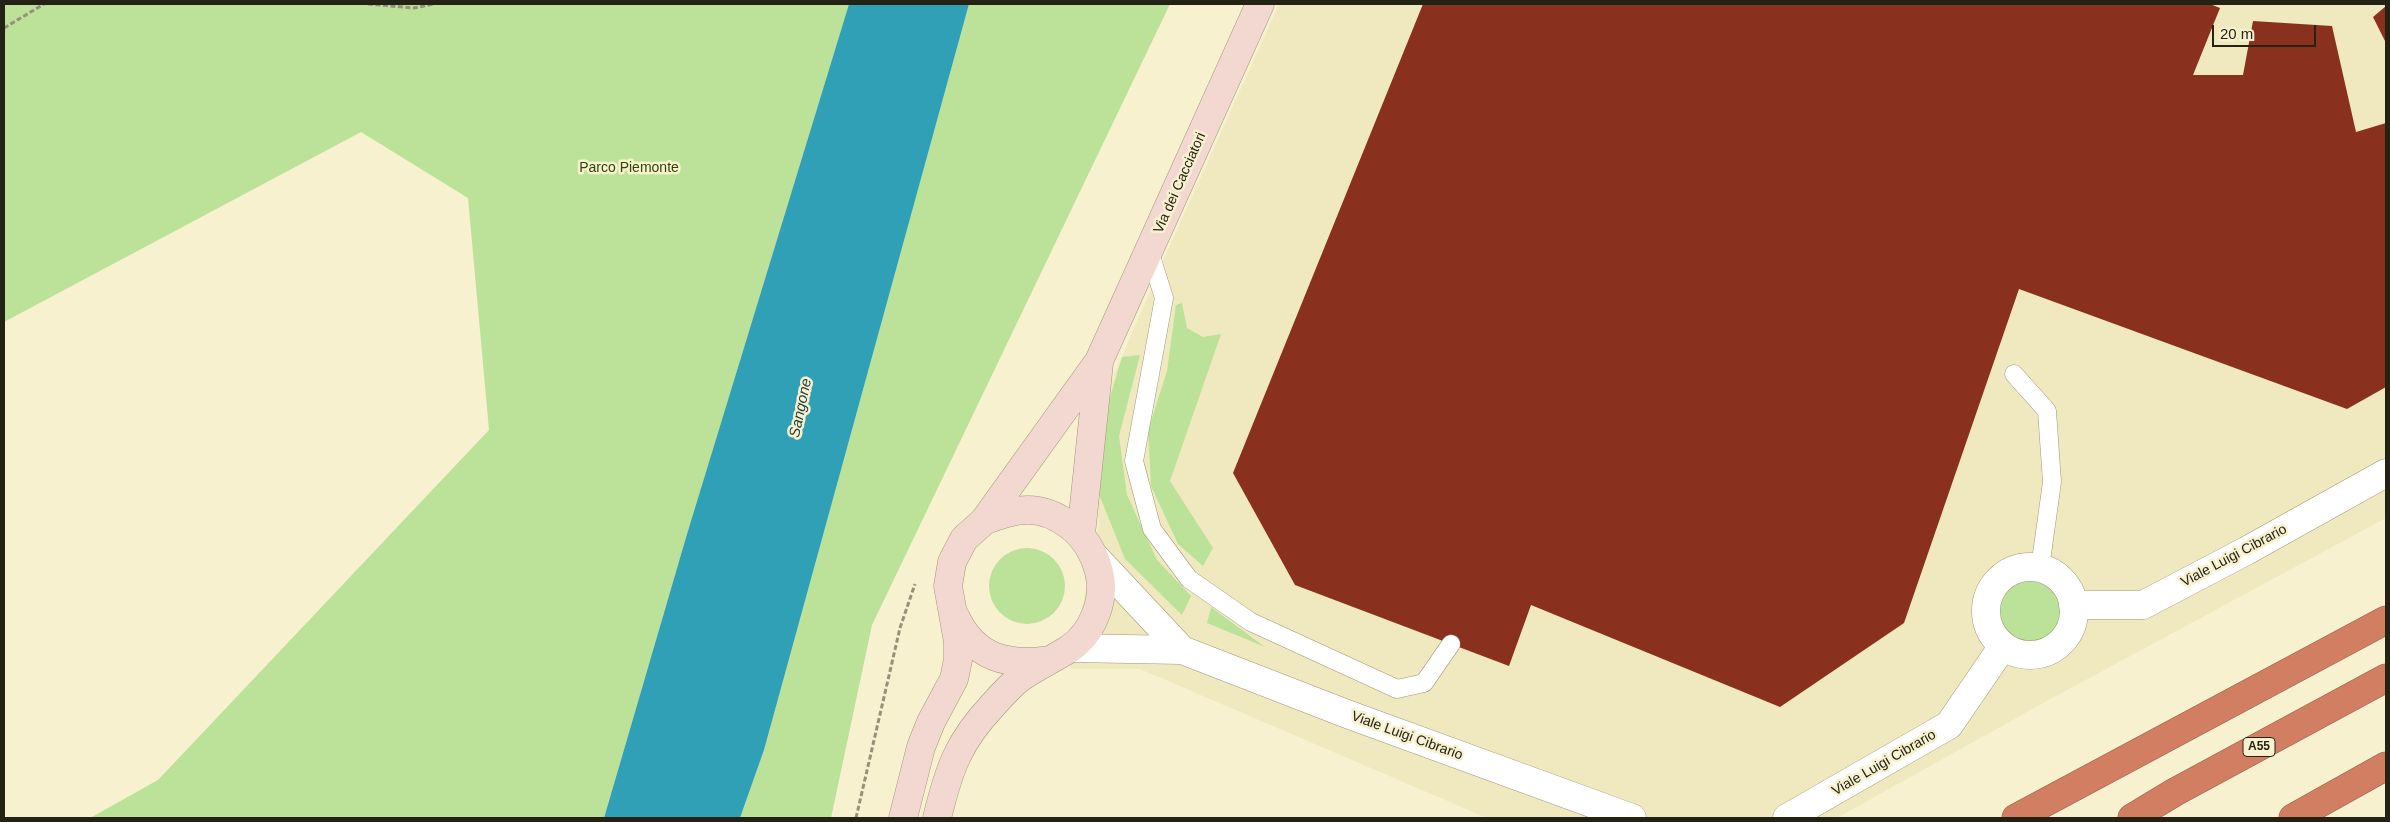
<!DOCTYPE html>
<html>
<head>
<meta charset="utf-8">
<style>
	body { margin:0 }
	#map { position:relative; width:2390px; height:822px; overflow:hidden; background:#f7f1cf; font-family:Arial,sans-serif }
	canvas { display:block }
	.frame { position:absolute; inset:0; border:5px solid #242215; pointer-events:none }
	.scale { position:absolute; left:2212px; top:25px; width:104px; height:22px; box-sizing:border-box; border:2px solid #242215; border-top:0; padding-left:6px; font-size:15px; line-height:18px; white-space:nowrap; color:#242215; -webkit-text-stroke:4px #f7f1cf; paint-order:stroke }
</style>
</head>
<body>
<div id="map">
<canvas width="2390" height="822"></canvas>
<div class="frame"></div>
<div class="scale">20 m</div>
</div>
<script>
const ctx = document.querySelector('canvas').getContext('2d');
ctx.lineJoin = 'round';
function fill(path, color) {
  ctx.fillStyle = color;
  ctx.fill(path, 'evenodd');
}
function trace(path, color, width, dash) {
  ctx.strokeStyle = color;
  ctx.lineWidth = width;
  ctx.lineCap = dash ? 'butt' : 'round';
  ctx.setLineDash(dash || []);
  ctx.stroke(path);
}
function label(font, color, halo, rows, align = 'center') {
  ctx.font = font + ' Arial,sans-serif';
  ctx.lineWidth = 5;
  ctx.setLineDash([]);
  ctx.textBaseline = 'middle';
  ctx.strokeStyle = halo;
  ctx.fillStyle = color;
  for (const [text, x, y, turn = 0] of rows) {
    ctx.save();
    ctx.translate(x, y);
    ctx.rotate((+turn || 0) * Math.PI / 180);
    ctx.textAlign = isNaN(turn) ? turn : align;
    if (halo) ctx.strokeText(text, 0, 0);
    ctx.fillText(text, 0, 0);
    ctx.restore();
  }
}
fill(new Path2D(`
	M1279,4H2386V518L2045,702L1837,818H1487L1140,669H1070L1099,524L1086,447L1106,393L1167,252Z`), '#f0e9bf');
fill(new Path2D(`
	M4,4H849L687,534L604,818H90L158,780L489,430L468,198L361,132L4,322Z
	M969,4H1170L872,625L831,818H740L764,750Z
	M1182,303L1187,328L1203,337L1221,334L1170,481L1213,548L1203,566L1178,544L1151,486L1148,431L1167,371L1176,305Z
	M1140,355L1119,436L1127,495L1157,560L1191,596L1182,615L1125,559L1097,489L1098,438L1122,357Z
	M989 586a38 38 0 1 1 76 0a38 38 0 1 1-76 0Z
	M1995 609a34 34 0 1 1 68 0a34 34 0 1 1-68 0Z
	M1211,607L1265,647L1207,623Z`), '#bce198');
fill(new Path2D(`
	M849,4H969L764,750L740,818H604L687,534Z`), '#30a0b6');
fill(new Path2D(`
	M1423,4H2210L2220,8L2193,75H2243L2253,21L2332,26L2356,132L2386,123V387L2347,409L2019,289L1904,623L1780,707L1531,605L1509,666L1295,585L1233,473Z
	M2386,6V43L2373,17Z`), '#8a301e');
const lane = new Path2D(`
	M1149,250L1164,298L1134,461L1152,529L1189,579L1251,622L1397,689L1424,683L1451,644
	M2014,374L2047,411L2052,482L2040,568`);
const street = new Path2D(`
	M1095,557L1182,650
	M1986 611a44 44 0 1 1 88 0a44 44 0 1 1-88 0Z
	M2073,605H2143L2246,551L2386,473
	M1071,648L1182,650L1347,714L1632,818
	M1787,818L1949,725L2003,646`);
const secondary = new Path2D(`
	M1081,534L1099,363
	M956,618C975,658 1007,666 1049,660
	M903,818L921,747L931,722L954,679L958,660V642L948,586L952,562L964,539L984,521L1099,361L1260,4
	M937,818C949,769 958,742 993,705C1001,696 1011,685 1020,678C1036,667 1053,659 1069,649C1093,633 1106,599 1099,572C1094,553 1086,538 1070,526C1041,503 1015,508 984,521`);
const highway = new Path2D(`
	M2016,818L2386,620
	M2132,818L2175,792L2386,678
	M2293,818L2386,766`);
trace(lane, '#9d9878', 19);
trace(street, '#9d9878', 29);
trace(secondary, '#9d9878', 29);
trace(highway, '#955e48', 29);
trace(new Path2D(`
	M368,4L414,8L434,4
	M4,28L44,4
	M856,818L900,628L915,584`), '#96927a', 3, [5, 2.5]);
trace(lane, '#fff', 18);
trace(street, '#fff', 28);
trace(secondary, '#f2d8d0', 28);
trace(highway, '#d27e63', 28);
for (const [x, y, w] of [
	[2259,747,32]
]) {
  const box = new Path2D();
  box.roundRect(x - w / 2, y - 9.5, w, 19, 4);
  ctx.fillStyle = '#f7f1cf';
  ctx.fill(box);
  trace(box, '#242215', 1);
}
label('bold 12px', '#242215', null, [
	["A55",2259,747]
]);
label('14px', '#2c4704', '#f7f1cf', [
	["Parco Piemonte",629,168]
]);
label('14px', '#242215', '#f7f1cf', [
	["Via dei Cacciatori",1180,183,-66],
	["Viale Luigi Cibrario",2234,556,-28],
	["Viale Luigi Cibrario",1407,736,20],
	["Viale Luigi Cibrario",1884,763,-30]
]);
label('italic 15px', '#233c41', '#f7f1cf', [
	["Sangone",801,408,-78]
]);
</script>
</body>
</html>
